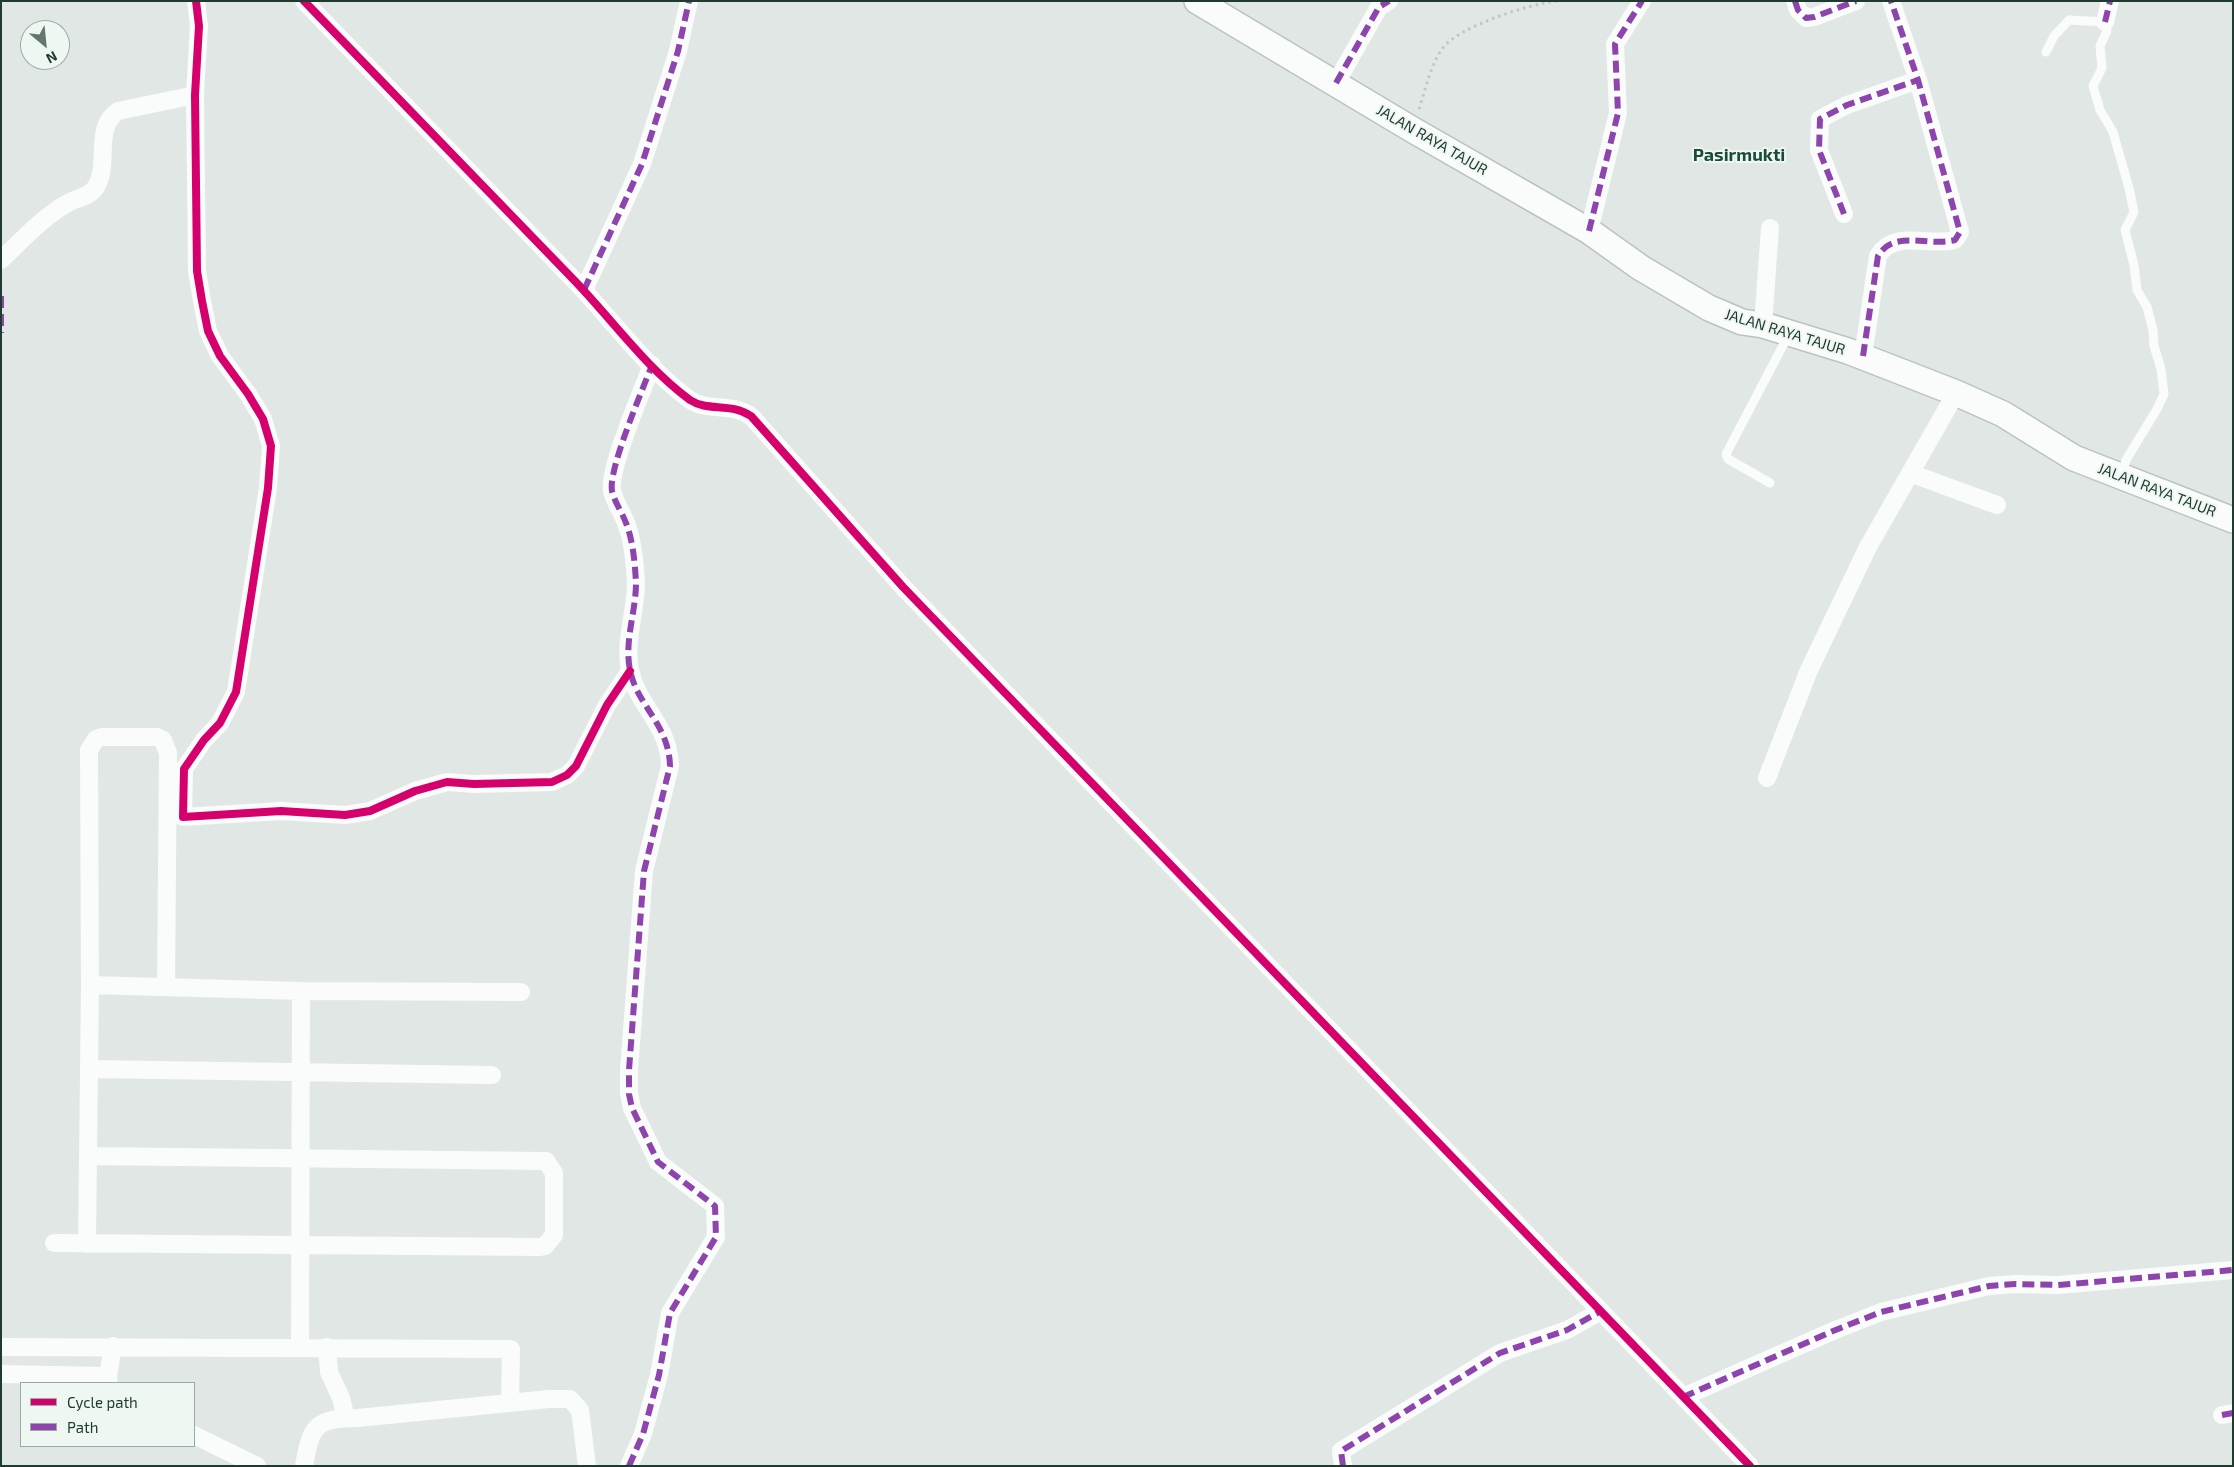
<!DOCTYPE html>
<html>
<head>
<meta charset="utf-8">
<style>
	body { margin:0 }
	#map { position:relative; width:2234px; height:1467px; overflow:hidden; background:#e1e7e4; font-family:"Exo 2",sans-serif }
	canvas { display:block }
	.frame { position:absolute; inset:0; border:2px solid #1f3a2f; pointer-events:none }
	.legend { position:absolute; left:20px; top:1382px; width:175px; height:65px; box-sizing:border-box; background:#eef7f1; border:1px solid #9baba3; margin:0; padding:6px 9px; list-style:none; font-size:15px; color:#1f3a2f }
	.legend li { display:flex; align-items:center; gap:10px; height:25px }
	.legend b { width:25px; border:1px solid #9baba3 }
	.north { position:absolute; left:20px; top:20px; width:50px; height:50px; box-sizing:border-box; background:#eef7f1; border:1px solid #9baba3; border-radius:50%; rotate:152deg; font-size:14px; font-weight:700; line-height:20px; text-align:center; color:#1f3a2f }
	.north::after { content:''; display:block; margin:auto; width:18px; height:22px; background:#63776e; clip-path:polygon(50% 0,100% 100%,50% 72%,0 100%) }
</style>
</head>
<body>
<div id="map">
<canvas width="2234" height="1467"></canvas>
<div class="frame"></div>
<ul class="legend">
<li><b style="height:6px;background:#d6006c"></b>Cycle path</li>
<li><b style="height:6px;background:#8e44ad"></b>Path</li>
</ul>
<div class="north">N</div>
</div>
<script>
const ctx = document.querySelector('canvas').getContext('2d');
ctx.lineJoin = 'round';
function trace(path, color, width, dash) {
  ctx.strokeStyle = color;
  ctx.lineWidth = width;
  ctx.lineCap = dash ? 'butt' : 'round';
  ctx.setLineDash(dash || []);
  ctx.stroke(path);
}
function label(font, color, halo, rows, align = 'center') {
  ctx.font = font + ' "Exo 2",sans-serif';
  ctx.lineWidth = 4;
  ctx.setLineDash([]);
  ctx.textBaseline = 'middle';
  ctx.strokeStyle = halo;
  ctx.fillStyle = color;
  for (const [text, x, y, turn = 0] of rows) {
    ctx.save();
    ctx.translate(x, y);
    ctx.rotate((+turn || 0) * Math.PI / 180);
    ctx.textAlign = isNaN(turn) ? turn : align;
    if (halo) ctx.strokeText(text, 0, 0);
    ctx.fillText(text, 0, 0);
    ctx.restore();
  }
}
const secondary = new Path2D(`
	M1197,1L1413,130L1589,231L1641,268L1709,308L1742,322L1763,325L1848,351L1956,393L2003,414L2074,458L2233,520`);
trace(secondary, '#bac4bf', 28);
trace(new Path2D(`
	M1419,109C1426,89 1430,65 1443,48C1459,26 1530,4 1557,1`), '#bfc7c4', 3, [2.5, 4]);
trace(new Path2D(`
	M2046,52L2054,36L2069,20L2105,22L2107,31L2100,46L2102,68L2093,86L2100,110L2113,132L2129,188L2134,212L2125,230L2134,265L2137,290L2147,307L2153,330L2154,346L2161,369L2164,394L2157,409L2126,460L2122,474
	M1770,483L1728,459L1726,454L1789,334`), '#fafbfb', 9);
trace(new Path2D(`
	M196,1L199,26L195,95L197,271L202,301L208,331L220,356L248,394L263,419L271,446L268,488L236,692L220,723L204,740L184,769L183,817L281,811L345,815L370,811L415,791L447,782L474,784L552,782L567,775L576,766L607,705L630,671
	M304,1C394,93 483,186 572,278C611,318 645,367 690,400C708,412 730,402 751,416L903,587L1750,1466
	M1795,1L1798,10L1806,18L1814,17L1856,1
	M2105,22L2110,1
	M1336,83L1379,7L1389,1
	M1844,214L1819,150L1820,119L1847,105L1918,80
	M1589,231L1618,113L1615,44L1642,1
	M1,260C21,241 42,218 66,204C76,198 90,197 96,187C110,164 93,128 118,111L195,95
	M584,290L642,164L678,51L689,1
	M1763,325L1770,228
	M1863,356L1878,256C1894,229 1928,247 1955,240L1960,232L1918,80L1891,1
	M1910,473L1997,505
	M1767,778L1809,670L1868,547L1956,393
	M90,985L89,750L96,739L102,737H157L163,740L168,753L166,986
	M89,1069L492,1075
	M54,1243L540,1247L545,1246L554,1235V1173L546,1161L88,1156
	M87,1244L90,985L301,991L521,992
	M1,1347L511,1349L510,1403
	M327,1347L329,1372L341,1398L346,1418
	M300,1348L301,991
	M1,1374L108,1376
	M109,1383L108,1376L113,1346
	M1683,1397L1833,1331L1881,1312L1989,1286L2015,1284L2058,1285L2233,1270
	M2222,1415L2233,1413
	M194,1435L257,1466
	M304,1466C311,1425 316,1418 358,1418L549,1399H570L580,1410L587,1466
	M629,1466L643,1434L659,1375L670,1313L716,1237L715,1206L658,1162L632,1108L629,1094V1070L644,871L670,766C669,724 637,706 630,670C624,641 636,612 636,583C635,564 633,540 626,523C622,512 615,503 612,491C608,469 643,389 652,365
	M1343,1466L1341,1451L1500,1353L1567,1330L1601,1311`), '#fafbfb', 18);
trace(secondary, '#fafbfb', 25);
trace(new Path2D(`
	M1795,1L1798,10L1806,18L1814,17L1856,1
	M2105,22L2110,1
	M1336,83L1379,7L1389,1
	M1844,214L1819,150L1820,119L1847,105L1918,80
	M1589,231L1618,113L1615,44L1642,1
	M584,290L642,164L678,51L689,1
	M1,296V333
	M1863,356L1878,256C1894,229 1928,247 1955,240L1960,232L1918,80L1891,1
	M1683,1397L1833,1331L1881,1312L1989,1286L2015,1284L2058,1285L2233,1270
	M2222,1415L2233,1413
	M629,1466L643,1434L659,1375L670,1313L716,1237L715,1206L658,1162L632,1108L629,1094V1070L644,871L670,766C669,724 637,706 630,670C624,641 636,612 636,583C635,564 633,540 626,523C622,512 615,503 612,491C608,469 643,389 652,365
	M1343,1466L1341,1451L1500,1353L1567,1330L1601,1311`), '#8e44ad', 6, [12, 6]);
trace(new Path2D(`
	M196,1L199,26L195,95L197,271L202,301L208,331L220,356L248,394L263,419L271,446L268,488L236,692L220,723L204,740L184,769L183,817L281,811L345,815L370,811L415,791L447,782L474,784L552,782L567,775L576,766L607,705L630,671
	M304,1C394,93 483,186 572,278C611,318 645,367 690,400C708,412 730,402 751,416L903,587L1750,1466`), '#d6006c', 8);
label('15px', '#1f3a2f', '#eef7f1', [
	["JALAN RAYA TAJUR",1432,140,30],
	["JALAN RAYA TAJUR",1785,332,17],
	["JALAN RAYA TAJUR",2157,490,21]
]);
label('bold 18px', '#1b4c39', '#eef7f1', [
	["Pasirmukti",1739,155]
]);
</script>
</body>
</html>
